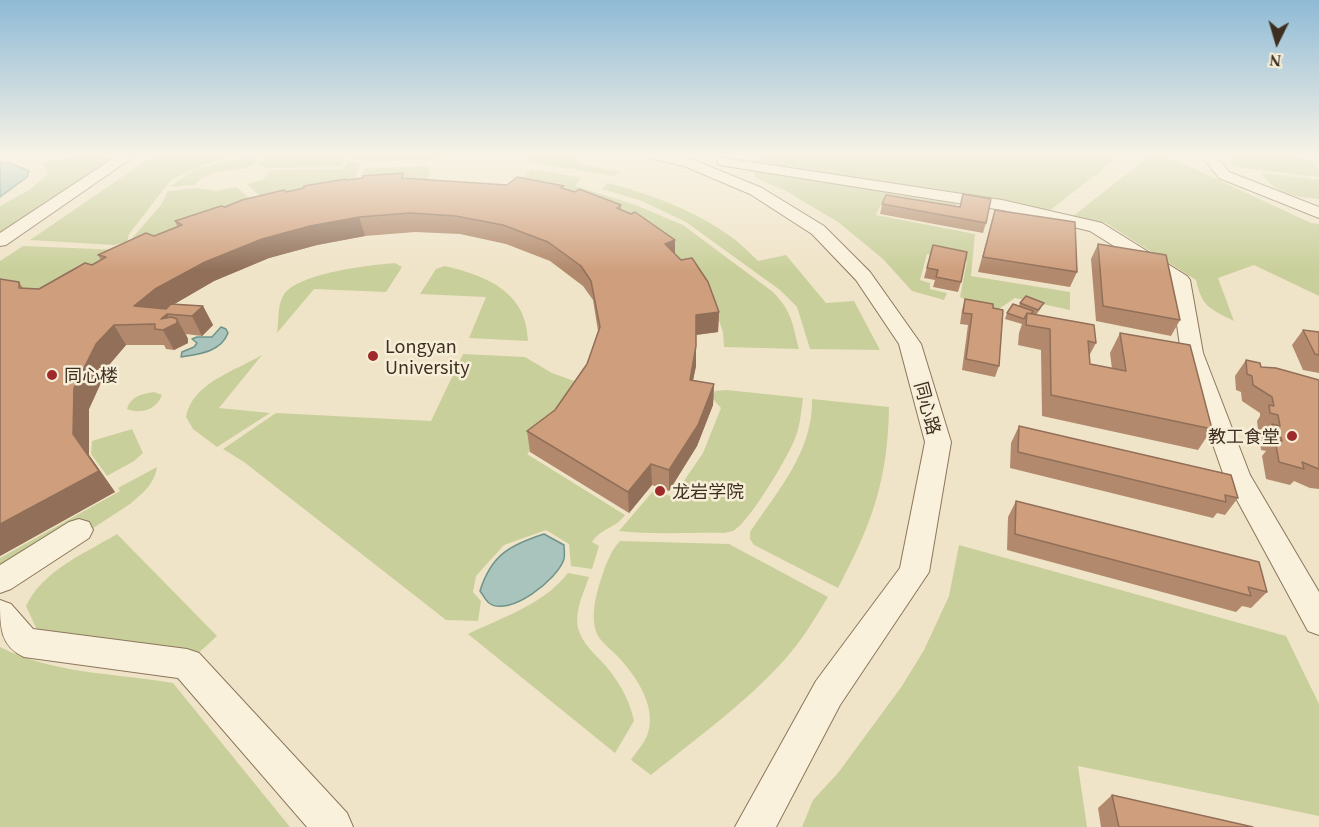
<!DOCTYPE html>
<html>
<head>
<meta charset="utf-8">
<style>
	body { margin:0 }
	#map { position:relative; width:1319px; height:827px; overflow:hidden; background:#f0e4c8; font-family:Georgia,serif }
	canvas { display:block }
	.north { position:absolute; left:1247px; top:12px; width:60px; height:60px; -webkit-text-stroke:4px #f7eed8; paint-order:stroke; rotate:185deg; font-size:16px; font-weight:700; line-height:24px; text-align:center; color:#3d2e20 }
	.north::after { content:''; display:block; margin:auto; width:21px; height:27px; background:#3d2e20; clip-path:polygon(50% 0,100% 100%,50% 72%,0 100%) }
</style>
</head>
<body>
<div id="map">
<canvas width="1319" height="827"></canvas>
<div class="north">N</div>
</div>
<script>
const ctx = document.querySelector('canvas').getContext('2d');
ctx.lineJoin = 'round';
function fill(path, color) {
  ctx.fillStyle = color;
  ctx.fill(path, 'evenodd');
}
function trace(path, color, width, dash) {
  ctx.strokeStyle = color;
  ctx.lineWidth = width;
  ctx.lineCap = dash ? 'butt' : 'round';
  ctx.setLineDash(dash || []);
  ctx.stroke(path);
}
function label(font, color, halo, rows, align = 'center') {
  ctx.font = font + ' Georgia,"Noto Sans SC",serif';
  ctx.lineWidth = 5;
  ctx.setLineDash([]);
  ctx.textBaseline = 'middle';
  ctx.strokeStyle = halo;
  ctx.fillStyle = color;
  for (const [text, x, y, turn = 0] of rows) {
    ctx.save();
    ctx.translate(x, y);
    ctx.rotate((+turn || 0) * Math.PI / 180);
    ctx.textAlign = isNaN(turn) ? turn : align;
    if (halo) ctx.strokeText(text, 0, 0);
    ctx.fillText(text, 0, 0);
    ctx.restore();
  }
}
fill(new Path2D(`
	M83,155H124L0,235V206L29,190L48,174L44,164L39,163Z
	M154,155H239L205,164L171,180L129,234L127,242L114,245L30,240Z
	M250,155H264C260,158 256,163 253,165C234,174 209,167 195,185L169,187L194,170Z
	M268,155H350L339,167L267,168L258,165Z
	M355,155H447L445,159L365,162L353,159Z
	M530,155H584L575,163L620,172L614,176L524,161Z
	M765,155H1121L1049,211L997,200L753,162Z
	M1151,155H1165L1311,223L1319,224V296L1254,265L1218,278L1234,321C1210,309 1202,307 1196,280L1106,223L1073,216Z
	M1224,155H1286L1309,158L1319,170V177L1234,167Z
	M349,161L360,163L355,179L261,197L247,184L264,179L270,170L344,169Z
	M430,166L426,195L95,281L0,296V261L23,246L120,250L361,180L365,168Z
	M531,169L581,178L575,186L633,204L683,225L773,292C793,313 792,323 799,349L724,347L723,332L712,300L515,179L523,177Z
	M754,169L957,202L953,214L882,202L876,215L975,234L971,276L1070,292V310L1015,298L993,313L960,297L967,261L927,254L920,280L930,283V289L947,293L944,300L912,291L883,259L838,222L786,191L760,180L755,177Z
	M1261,173L1319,180V199C1293,196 1278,196 1261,173Z
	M608,183C650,194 694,210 730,236C740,243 749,252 758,261L786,255L826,303L854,301L880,350L810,349L797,307L780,290L686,222L642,201L602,189Z
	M236,187L251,199L184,226L133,242V237L161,205L168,191L198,188L217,191Z
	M395,263L402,267L386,292L314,289L277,333C279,321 277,307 283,296C296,273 370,265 395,263Z
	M445,266C487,276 527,292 528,341L469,338L486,297L420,294L436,269Z
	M463,354L525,357L552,373L585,385L554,430L527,454L625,515C616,528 600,529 592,542L599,546L592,569L571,566L569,544L546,530L504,545L476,576L473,592L481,601L478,621L446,620L244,462L223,449L276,413L431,421Z
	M262,355L219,408L270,413L217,447L193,429L186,417C192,383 235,371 262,355Z
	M727,390L803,398C801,413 800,429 793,443C786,460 748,524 733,531C730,532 727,532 724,533C690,532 652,535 619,531L654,490L673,497L703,453L721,408L712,398L715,391Z
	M154,392L162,395C157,409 141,415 127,409C131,396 142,394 154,392Z
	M812,399L889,407C888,480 872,524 838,588L754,545L750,539V532C778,490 813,452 812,399Z
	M132,429L143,453L134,461L107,476L91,454L92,441Z
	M157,467C154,485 143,493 130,504L0,589V558L120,491L118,488Z
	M117,534L217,636L192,659L37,630L26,606C43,570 84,554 117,534Z
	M620,541L729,544L828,597C815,618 803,639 786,658C747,702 697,738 651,775L631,760C636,752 645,743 648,733C656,707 638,679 620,659C614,652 603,644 598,636C590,620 595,598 600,582C605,567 609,553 620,541Z
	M959,545L1286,636L1319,704V816L1078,766L1087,827H802L813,800L838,773L902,686L924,650L949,596Z
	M568,573L589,577C584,592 573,614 579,631C584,647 601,659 610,671C622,687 630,702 634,721L615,753L468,634C503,617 544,604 568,573Z
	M0,647C53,674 115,673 173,683L290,827H0Z`), '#c9cf9b');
const water = new Path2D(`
	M0,162L10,163L29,171L27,177L0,197Z
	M221,327L226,329L228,333C221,352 199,354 181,357L182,352L194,347L197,343L192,339L197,337H212Z
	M544,534L564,545C564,549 565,554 564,559C558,579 509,618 489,603C486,601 483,595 480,591C491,555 510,545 544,534Z`);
fill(water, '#a9c4bc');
trace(water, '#6f938a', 1.5);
const street = new Path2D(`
	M118,155H136L6,245L0,246V233Z
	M647,155H675L694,160L762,188L824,226L870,272L921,344L951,442L929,572L840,705L776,827H735L816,681L900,568L925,442L899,344L856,280L812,234L750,194L684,166L649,158Z
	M1201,155H1216L1229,172L1319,207V218L1219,178Z
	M724,158L1002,200L1102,223L1187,276L1190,280L1203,353L1250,475L1319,592V635L1308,631L1224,476L1181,353L1171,282L1090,231L1002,210L719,165L717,162L719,159Z
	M79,519L89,522L93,530L89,538L11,589L0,593V565L69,522Z
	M0,600L11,604L33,629L187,649L199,653L347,813L353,827H307L178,678L24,657C0,646 0,627 0,600Z`);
trace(street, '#8d765c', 2);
fill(street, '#faf1dc');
fill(new Path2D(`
	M405,179L564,188L621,205V210L675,240V254L719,312L718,332L696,335V366L693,380L714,384L713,405L697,446L669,491L652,485L629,513L530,452L527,431L555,410L587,364L598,331L593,300L583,286L550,261L506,244L460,234L415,232L365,236L317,245L269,258L214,281L174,304L203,306L213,325L202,336L186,334L188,339V343L174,350L166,349L164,345H126L109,365L89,409V455L115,492L0,556L19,282L23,288L39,289L101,260L98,255L154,236L177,226L175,221L225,207L286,192L347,180Z
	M882,204L986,223L983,233L880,214Z
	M995,210L1077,272L1070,287L978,272Z
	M1098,244L1180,320L1171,336L1096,321L1091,259Z
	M933,245L961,282L958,292L933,287L935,280L924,278Z
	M965,299L999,366L995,377L962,370L968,325L960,324L962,310Z
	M1020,303L1041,308L1036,315L1096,343L1089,356L1090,364L1112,369L1110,353L1120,333L1212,429L1198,450L1042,416L1041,350L1018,345L1019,333L1022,324L1005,319L1007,313L1019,306Z
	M1303,330L1319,332V373L1303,370L1292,345Z
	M1246,360L1261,367L1319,380V489L1310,488L1294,481L1290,485L1266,479L1262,456L1266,451L1261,450L1260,440L1265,433V431L1258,429L1257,421L1260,416V413L1242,401L1241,392L1236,390L1235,376Z
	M1019,426L1238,498L1225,515L1217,513L1213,518L1010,468L1011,443Z
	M1016,501L1267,592L1251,608L1242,606L1236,612L1007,550L1008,517Z
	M1112,795L1253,827H1101L1098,808Z`), '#b2896c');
fill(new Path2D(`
	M359,217L365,236L317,245L269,258L214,281L166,309L134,306L155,289L205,262L262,239L310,226Z
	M675,240V259L665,244Z
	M203,306L213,325L202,336L192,316Z
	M719,312L718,332L695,335L696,315Z
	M167,314L172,325L177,319L188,339V343L174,350L163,330L161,319Z
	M114,325L126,345L109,365L89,409V455L115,492L0,556V524L73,434L74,388L96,344Z
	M696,346V366L689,400L690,380Z
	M714,384L713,405L697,446L669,491V470Z
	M651,464L652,485L629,513L628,492Z`), '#916f58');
const building = new Path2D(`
	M403,173L402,178L507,185L517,177L564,186L561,188L575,192L579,189L621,205L617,208L631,214L635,212L675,240L665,244L681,260L692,258L708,282L719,312L696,315V346L690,380L714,384L698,425L669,470L651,464L628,492L527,431L555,410L587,364L600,327L591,281L581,266L548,242L503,225L456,216L410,213L359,217L310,226L262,239L205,262L155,289L134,306L166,309L171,304L203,306L192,316L167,314L161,319L171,317L177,319V323L163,330L155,329V324L114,325L96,344L74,388L73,434L99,471L0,524V279L19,282V288L39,289L85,263L92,265L106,257L98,255L146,233L154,236L182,225L175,221L221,206L225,207L242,200L284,190L286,192L304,188V186L346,179V180L363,178V176Z
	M963,194L991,199L986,223L882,204L886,195L960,207Z
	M995,210L1075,222L1077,272L983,257Z
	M1098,244L1166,255L1180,320L1103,306Z
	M933,245L967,252L961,282L936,277L938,270L927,268Z
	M1026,296L1044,303L1038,310L1020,303Z
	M965,299L993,304V308L1003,310L999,366L966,359L972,314L963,313Z
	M1013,304L1033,311L1031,314L1027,313L1024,319L1007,313Z
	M1027,313L1094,325L1096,343L1088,341L1090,364L1126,371L1120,333L1190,345L1212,429L1051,395L1050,329L1026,325Z
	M1303,330L1319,332V355L1315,354Z
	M1246,360L1260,363L1261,367L1276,368L1319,380V469L1302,462L1304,469L1279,462L1275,440L1282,441L1280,435L1274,433L1272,424L1280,426L1278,415L1270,413L1269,405L1274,406L1272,397L1253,385L1252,376L1247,374Z
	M1019,426L1231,475L1238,498L1225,495L1226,502L1018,452Z
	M1016,501L1259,562L1267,592L1248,587L1251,596L1015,534Z
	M1112,795L1253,827H1119Z`);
fill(building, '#cf9f7d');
trace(building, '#916f58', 1.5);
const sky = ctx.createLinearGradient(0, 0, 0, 271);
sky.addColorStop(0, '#8fbad6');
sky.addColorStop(0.57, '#f8f3e6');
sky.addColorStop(1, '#f8f3e600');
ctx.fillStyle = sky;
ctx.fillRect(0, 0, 1319, 271);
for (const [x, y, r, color] of [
	[373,356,6,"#9e2a2b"],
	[52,375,6,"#9e2a2b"],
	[1292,436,6,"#9e2a2b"],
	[660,491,6,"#9e2a2b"]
]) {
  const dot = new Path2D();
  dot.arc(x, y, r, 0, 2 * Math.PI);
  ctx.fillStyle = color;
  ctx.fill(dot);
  trace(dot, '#f7eed8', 2);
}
label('18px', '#3d2e20', '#f7eed8', [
	["Longyan",385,346],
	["University",385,367],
	["同心楼",64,375],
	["教工食堂",1280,436,"right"],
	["龙岩学院",672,491]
], 'left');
label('18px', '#3d2e20', '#f7eed8', [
	["同心路",928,408,75]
]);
</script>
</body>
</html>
